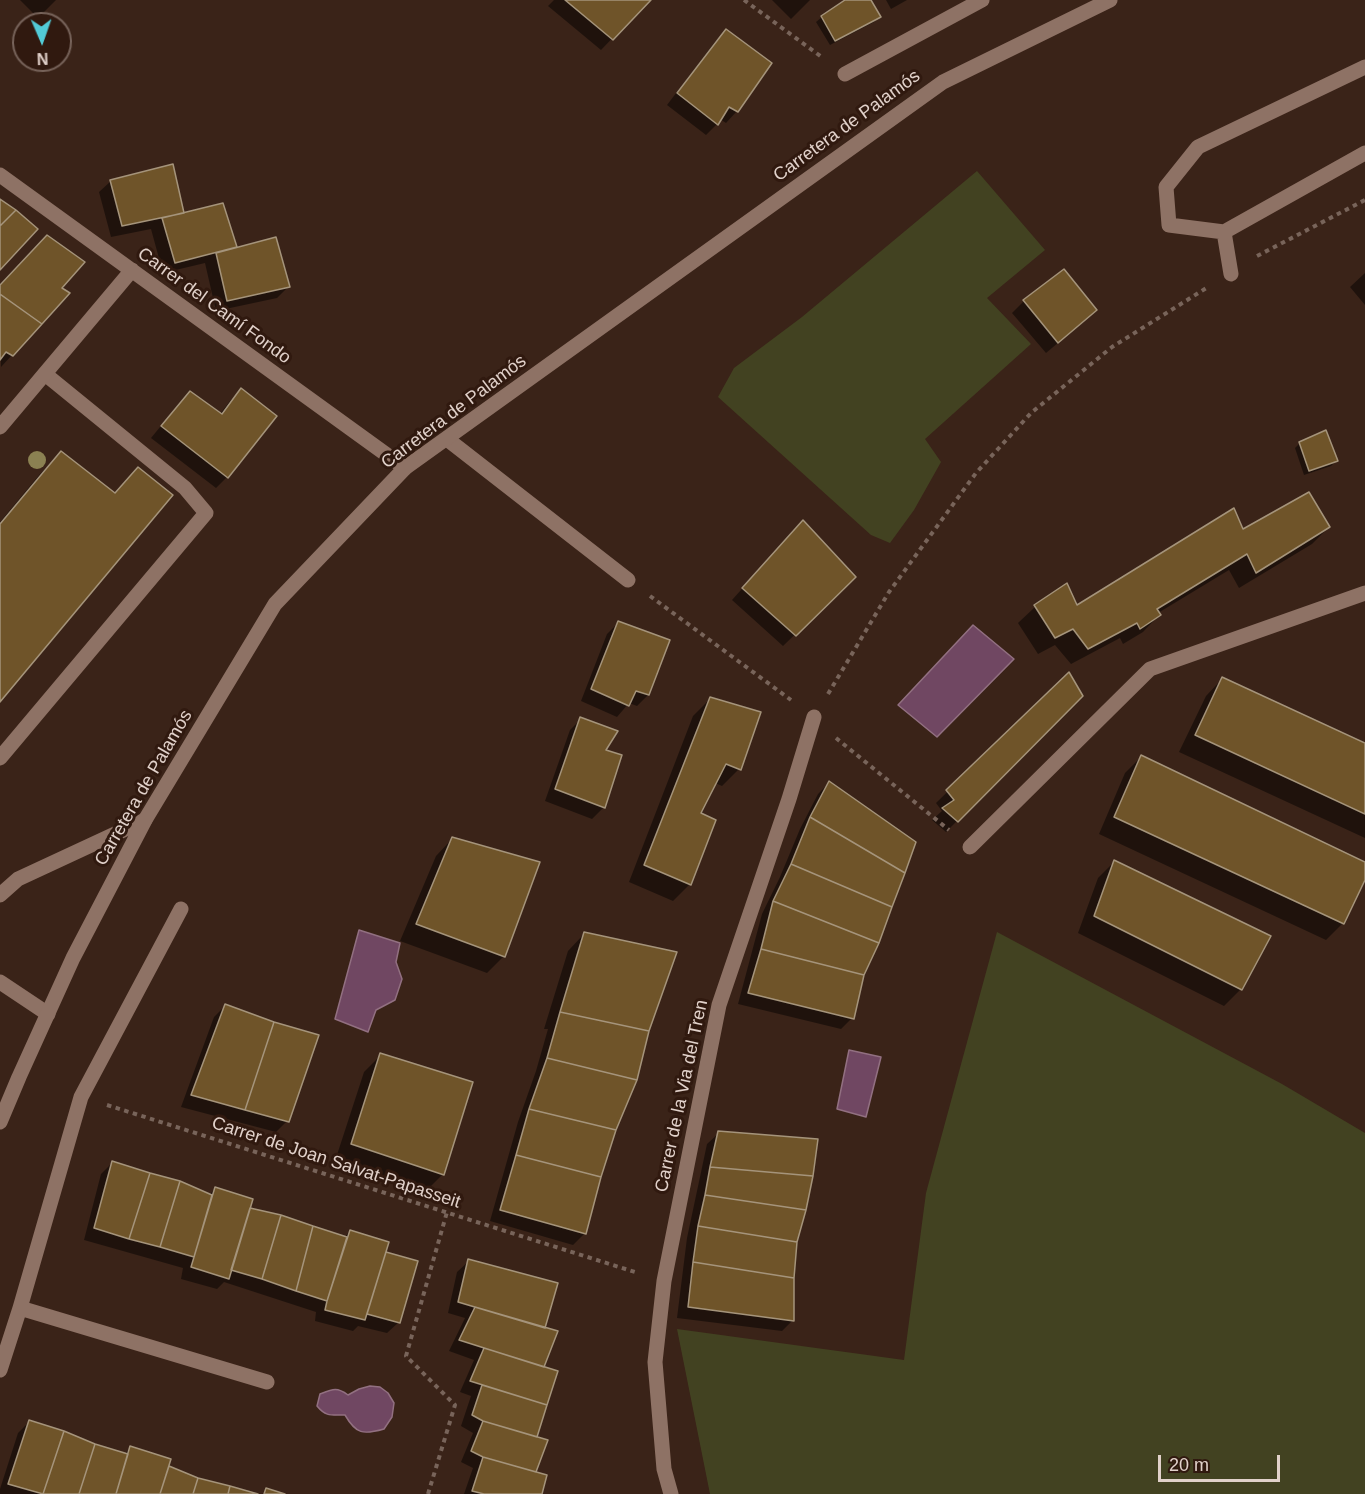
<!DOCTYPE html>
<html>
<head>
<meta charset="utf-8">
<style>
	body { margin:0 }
	#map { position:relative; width:1365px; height:1494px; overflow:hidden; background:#3a2318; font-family:Helvetica,sans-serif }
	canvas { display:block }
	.north { position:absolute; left:12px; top:12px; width:60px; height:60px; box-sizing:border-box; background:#30190f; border:2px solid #77635a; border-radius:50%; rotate:178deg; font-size:16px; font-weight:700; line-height:24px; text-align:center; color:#e1d1ca }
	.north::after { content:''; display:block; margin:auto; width:21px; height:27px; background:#52cbd7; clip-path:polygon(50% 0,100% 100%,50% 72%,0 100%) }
	.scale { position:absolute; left:1158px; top:1455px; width:122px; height:27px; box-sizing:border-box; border:3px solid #e1d1ca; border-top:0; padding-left:8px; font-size:18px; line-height:21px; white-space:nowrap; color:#e1d1ca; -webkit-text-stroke:4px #30190f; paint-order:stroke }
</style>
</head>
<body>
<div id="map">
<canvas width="1365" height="1494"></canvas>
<div class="north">N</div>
<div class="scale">20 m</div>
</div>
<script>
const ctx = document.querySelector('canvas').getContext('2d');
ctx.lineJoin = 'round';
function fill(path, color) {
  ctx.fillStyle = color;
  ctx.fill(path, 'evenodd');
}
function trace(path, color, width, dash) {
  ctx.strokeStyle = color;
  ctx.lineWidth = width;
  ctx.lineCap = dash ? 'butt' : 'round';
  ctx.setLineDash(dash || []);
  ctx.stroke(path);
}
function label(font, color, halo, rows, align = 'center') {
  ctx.font = font + ' Helvetica,sans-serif';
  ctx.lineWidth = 6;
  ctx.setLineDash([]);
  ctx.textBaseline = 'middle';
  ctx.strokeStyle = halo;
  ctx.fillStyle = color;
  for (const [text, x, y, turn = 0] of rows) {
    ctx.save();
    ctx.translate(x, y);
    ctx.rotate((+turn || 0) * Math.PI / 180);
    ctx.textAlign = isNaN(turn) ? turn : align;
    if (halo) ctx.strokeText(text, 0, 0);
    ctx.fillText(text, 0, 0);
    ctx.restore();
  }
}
fill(new Path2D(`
	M977,171L1045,250L987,298L1031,344L925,439L941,462L914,510L890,543L871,535L718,397L734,368L802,317Z
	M997,932L1282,1084L1365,1133V1494H710L677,1329L904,1360L926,1193Z`), '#424221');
const water = new Path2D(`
	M973,625L1014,659L937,737L898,705Z
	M359,930L400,943L396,962L402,979L395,1000L376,1010L368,1032L335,1019Z
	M849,1050L881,1057L866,1117L837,1109Z
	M370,1386L380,1387L388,1393L394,1403L392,1417L384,1429C363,1435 356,1434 345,1415C331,1415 326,1417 317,1406L320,1394C333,1389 337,1387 348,1395L359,1389Z`);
fill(water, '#704762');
trace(water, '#927081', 1.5);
fill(new Path2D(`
	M20,0H56L38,18Z
	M554,0H649L601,50L548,6Z
	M772,0H810L791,19Z
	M848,0H869L879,16L874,22L830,45L816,22L822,17Z
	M886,0H907L891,9Z
	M726,31L737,111L726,123L720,119L717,124L706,135L667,105L715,42Z
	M111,181L183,215L222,205L236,249L288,287L277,298L216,311L205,263L163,273L151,229L111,237L99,192Z
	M1063,271L1084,321L1046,353L1012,313L1024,301Z
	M1365,273V305L1350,287Z
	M0,286L60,288L12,355L1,367Z
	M241,390L227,477L216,488L151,438L179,404L220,414L230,401Z
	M1300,443L1336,461L1331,466L1304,475L1295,448Z
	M61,453L114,494L138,469L0,699V522L40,474Z
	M1329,527L1312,544L1239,588L1229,570L1158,613L1159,615L1143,632L1123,644L1120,638L1071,664L1055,645L1038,654L1018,623L1035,607L1067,586L1077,607L1242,531Z
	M792,533L854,577L783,646L732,600Z
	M618,623L648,695L637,706L629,703L617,717L581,701L607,634Z
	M1068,674L1081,696L946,832L932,820L942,811L936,803Z
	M1222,679L1365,745V838L1179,752L1206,696Z
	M710,699L759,713L739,769L722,786L715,783L699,814L690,884L673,901L629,882L693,716Z
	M581,719L603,751L620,756L603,808L592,819L545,801L570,730Z
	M1141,757L1365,864V877L1343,923L1326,940L1099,834L1125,773Z
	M829,783L862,974L852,1018L841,1029L738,1004L762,914L780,877L800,829L818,794Z
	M452,839L504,956L487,973L400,941L436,856Z
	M1114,862L1241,989L1224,1006L1078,933L1098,878Z
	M584,934L614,1129L585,1233L573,1245L490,1221L518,1122L536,1071L548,1029H544L568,951Z
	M225,1006L287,1121L276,1132L181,1107L214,1017Z
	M381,1055L443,1174L426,1191L335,1161L364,1072Z
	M719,1133L796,1241L793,1278V1320L782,1331L677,1318L687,1238L707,1144Z
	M112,1163L209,1195L215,1189L248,1209L344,1238L350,1231L384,1253L416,1262L399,1322L387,1333L358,1326L353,1331L315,1321L316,1312L224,1282L217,1289L181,1279L183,1268L84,1240L101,1174Z
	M469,1261L544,1329L542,1368L556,1372L535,1438L534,1472L540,1494H464L473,1468L461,1462L473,1433L461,1426L471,1396L460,1392L474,1360L449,1351L465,1318L448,1313L457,1272Z
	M29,1422L124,1455L130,1448L167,1467L197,1479L252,1494H0V1489L18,1433Z`), '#0007');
const building = new Path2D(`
	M565,0H651L613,40Z
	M845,0H871L881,17L835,41L821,16Z
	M726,29L772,63L738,112L729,107L718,125L677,93Z
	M173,164L184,213L122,226L110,180Z
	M0,199L16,210L1,225L0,224Z
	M223,203L237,247L175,263L162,218Z
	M16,210L38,229L0,270V226Z
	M47,235L85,262L62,288L70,293L42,324L0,294V285Z
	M276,237L290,287L227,301L216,253Z
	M1064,269L1097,310L1058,343L1023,300Z
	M0,294L42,324L13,356L6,352L0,360Z
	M241,388L277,416L228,478L161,426L190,391L222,414Z
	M1326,430L1338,461L1309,471L1299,442Z
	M61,451L115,493L138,467L173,495L0,702V524Z
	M1309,492L1330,527L1256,573L1247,554L1157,609L1161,615L1140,629L1137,623L1088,649L1073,629L1055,638L1034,605L1067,583L1077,605L1234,508L1243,529Z
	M803,520L856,577L796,636L742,588Z
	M618,621L670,640L649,695L636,691L629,706L591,689Z
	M1069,672L1083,696L958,822L942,808L954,800L946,790Z
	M1222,677L1365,743V814L1195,735Z
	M710,697L761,712L741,770L726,764L701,813L716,820L691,885L644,865Z
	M580,717L618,731L606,750L622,755L605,808L555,789Z
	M1141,755L1365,862V880L1344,924L1114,817Z
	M829,781L916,842L905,873L810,817Z
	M810,817L905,873L892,907L791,864Z
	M452,837L540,862L505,957L416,924Z
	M1114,860L1271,936L1242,990L1094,916Z
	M791,864L892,907L879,943L773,901Z
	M773,901L879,943L864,975L761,949Z
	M584,932L677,952L649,1031L560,1012Z
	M761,949L864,975L854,1019L748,993Z
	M225,1004L274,1022L245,1110L191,1095Z
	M560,1012L649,1031L637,1080L547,1058Z
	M274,1022L319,1035L289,1122L245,1110Z
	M380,1053L473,1082L444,1175L351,1144Z
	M547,1058L637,1080L616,1130L529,1109Z
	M529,1109L616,1130L601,1177L516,1155Z
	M718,1131L818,1139L813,1176L710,1167Z
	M516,1155L601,1177L586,1234L500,1210Z
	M112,1161L150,1173L129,1239L94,1228Z
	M710,1167L813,1176L806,1210L705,1195Z
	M150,1173L180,1181L160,1247L129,1239Z
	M180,1181L212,1195L194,1257L160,1247Z
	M215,1187L253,1199L229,1279L191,1267Z
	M705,1195L806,1210L797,1242L698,1226Z
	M250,1208L281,1215L262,1279L231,1270Z
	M281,1215L313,1226L296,1291L262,1279Z
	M313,1226L347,1237L327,1301L296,1291Z
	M698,1226L797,1242L794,1278L693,1262Z
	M350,1230L389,1242L365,1320L325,1310L327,1301Z
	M386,1252L418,1261L400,1323L367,1314Z
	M468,1259L558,1283L545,1328L458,1302Z
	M693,1262L794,1278V1321L688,1307Z
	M475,1307L558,1331L544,1367L459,1340Z
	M484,1348L558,1371L547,1405L470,1381Z
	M482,1385L547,1405L537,1437L483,1421L472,1415Z
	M29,1420L64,1431L43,1494L8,1484Z
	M483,1421L548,1440L536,1472L483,1457L471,1451Z
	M64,1431L95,1444L79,1494H43Z
	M95,1444L128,1454L116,1494H79Z
	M130,1446L171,1459L160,1494H116Z
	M483,1457L547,1475L542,1494H484L472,1491Z
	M169,1466L198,1478L193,1494H160Z
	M198,1478L230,1486L228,1494H193Z
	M230,1486L258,1494H228Z
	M266,1488L285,1494H264Z`);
fill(building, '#6f5429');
trace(building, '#a5947b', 1.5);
trace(new Path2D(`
	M744,0L823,58
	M1257,256L1365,200
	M650,596L791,700
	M828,694L889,592L976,473L1031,413L1112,347L1208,287
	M836,738L949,830
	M107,1105L638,1273
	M428,1494L455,1405L406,1356L447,1212`), '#78645a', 4, [4.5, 4.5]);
trace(new Path2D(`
	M1365,67L1198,147L1166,187L1169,225L1224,232L1365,153
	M845,74L982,0
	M1224,232L1231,274
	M0,758L206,513L185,488L45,374
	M0,895L18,879L145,820
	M0,982L48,1014
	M20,1308L81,1097L181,909
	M0,1370L20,1308L267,1382`), '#8e7265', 15);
trace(new Path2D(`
	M0,175L405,468
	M0,427L132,270
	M447,439L628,580
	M970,847L1150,669L1365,593
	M671,1494L664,1469L655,1362L664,1281L719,1005L789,799L814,717`), '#8e7265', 15);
trace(new Path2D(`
	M0,1122L19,1077L73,958L145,820L275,604L405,468L943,82L1110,0`), '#8e7265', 15);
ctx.fillStyle = '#8b8152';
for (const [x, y] of [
	[37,460]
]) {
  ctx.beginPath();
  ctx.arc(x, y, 9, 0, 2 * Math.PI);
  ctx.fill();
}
label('18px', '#e1d1ca', '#30190f', [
	["Carretera de Palamós",847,126,-36],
	["Carrer del Camí Fondo",214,306,36],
	["Carretera de Palamós",454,412,-37],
	["Carretera de Palamós",144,788,-60],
	["Carrer de la Via del Tren",682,1096,-78],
	["Carrer de Joan Salvat-Papasseit",336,1163,18]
]);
</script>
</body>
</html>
